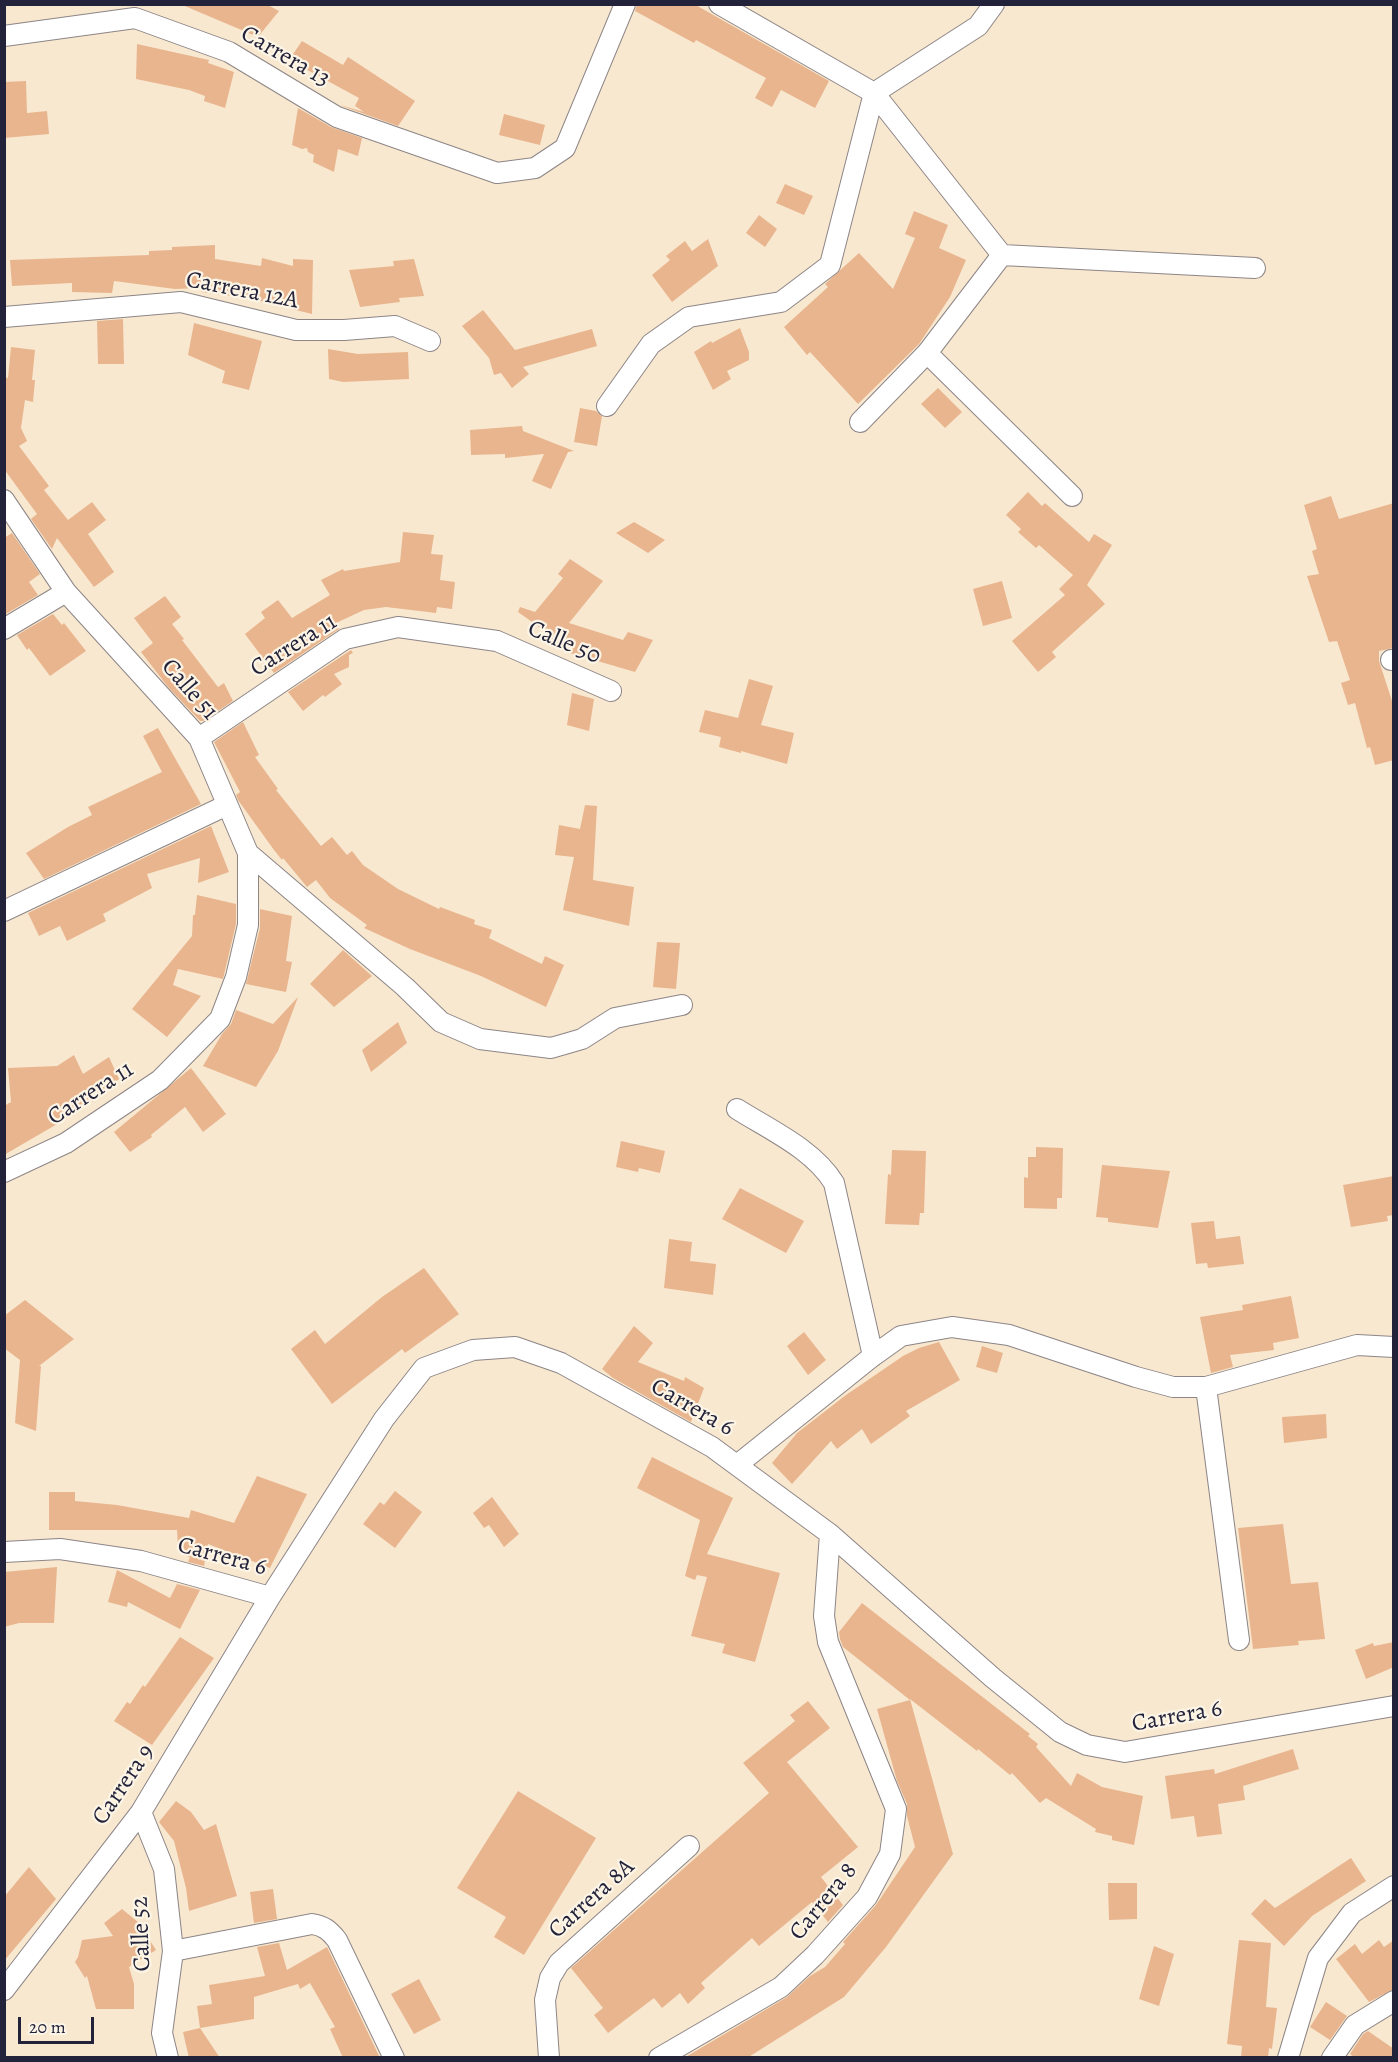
<!DOCTYPE html>
<html>
<head>
<meta charset="utf-8">
<style>
	body { margin:0 }
	#map { position:relative; width:1398px; height:2062px; overflow:hidden; background:#f8e8d0; font-family:Alegreya,serif }
	canvas { display:block }
	.frame { position:absolute; inset:0; border:6px solid #22223b; pointer-events:none }
	.scale { position:absolute; left:18px; top:2017px; width:76px; height:27px; box-sizing:border-box; border:3px solid #22223b; border-top:0; padding-left:8px; font-size:18px; line-height:21px; white-space:nowrap; color:#22223b; -webkit-text-stroke:4px #fcf5e5; paint-order:stroke }
</style>
</head>
<body>
<div id="map">
<canvas width="1398" height="2062"></canvas>
<div class="frame"></div>
<div class="scale">20 m</div>
</div>
<script>
const ctx = document.querySelector('canvas').getContext('2d');
ctx.lineJoin = 'round';
function fill(path, color) {
  ctx.fillStyle = color;
  ctx.fill(path, 'evenodd');
}
function trace(path, color, width, dash) {
  ctx.strokeStyle = color;
  ctx.lineWidth = width;
  ctx.lineCap = dash ? 'butt' : 'round';
  ctx.setLineDash(dash || []);
  ctx.stroke(path);
}
function label(font, color, halo, rows, align = 'center') {
  ctx.font = font + ' Alegreya,serif';
  ctx.lineWidth = 4.5;
  ctx.setLineDash([]);
  ctx.textBaseline = 'middle';
  ctx.strokeStyle = halo;
  ctx.fillStyle = color;
  for (const [text, x, y, turn = 0] of rows) {
    ctx.save();
    ctx.translate(x, y);
    ctx.rotate((+turn || 0) * Math.PI / 180);
    ctx.textAlign = isNaN(turn) ? turn : align;
    if (halo) ctx.strokeText(text, 0, 0);
    ctx.fillText(text, 0, 0);
    ctx.restore();
  }
}
fill(new Path2D(`
	M180,4H266L279,11L258,37Z
	M637,4H694L829,81L815,108L781,90L772,107L755,98L766,78L696,40L694,43L635,11Z
	M302,41L343,65L348,57L415,101L398,126L342,106L340,105L364,112L355,106L359,98L289,60Z
	M137,44L209,60L208,63L234,72L225,108L204,101L205,96L189,90L136,79Z
	M26,81L27,113L47,111L49,134L4,138V82Z
	M298,108L331,127L362,138L358,156L338,149L334,172L313,162L314,155L308,152L307,148L302,149L292,145Z
	M504,114L545,125L540,145L499,135Z
	M785,184L813,196L804,215L776,203Z
	M914,211L948,225L939,248L966,260L950,297L919,344L858,404L810,352L807,355L784,327L828,287L825,284L859,253L893,289L915,238L905,234Z
	M759,215L777,229L765,247L746,233Z
	M708,239L718,266L672,302L652,275L670,260L666,256L685,241L692,251Z
	M215,245V259L261,266L262,258L293,266V259L313,260L312,314L248,298L201,292V288L175,289L114,281L112,293L72,292V283L12,286L10,260L149,255V251L172,250V247Z
	M414,259L424,296L399,298L400,302L360,307L349,270L394,266L393,261Z
	M483,310L515,350L592,329L597,346L523,367L529,374L512,388L501,373L494,375L489,358L462,326Z
	M123,319L124,364H98L97,321Z
	M194,323L262,341L249,390L222,383L225,371L188,355Z
	M740,328L749,352V360L727,371L731,379L713,390L694,352L711,341L712,343Z
	M11,347L35,350L32,380H35L33,402L25,400L21,428L27,441L19,446L49,486L44,490L68,520L92,502L106,520L88,534L114,572L94,587L57,538L52,549L31,519L37,514L4,469V377L8,378Z
	M328,349L358,354L408,352L409,379L343,382L329,379Z
	M938,388L962,412L945,428L921,404Z
	M580,408L596,411L602,416L597,446L574,442Z
	M522,426L523,431L574,451L568,452L551,489L532,481L544,454L505,458V454L471,455L470,430Z
	M1028,492L1042,506L1045,503L1089,542L1094,534L1112,545L1087,585L1105,604L1052,652L1056,657L1038,672L1012,641L1065,595L1059,589L1073,575L1039,545L1036,548L1018,532L1021,529L1006,515Z
	M1331,496L1339,519L1394,503V648L1379,651V661L1394,707V760L1375,765L1370,747L1367,748L1355,703L1348,705L1341,683L1350,680L1337,641L1329,642L1307,576L1319,574L1312,551L1317,549L1304,505Z
	M634,522L665,540L648,553L616,533Z
	M403,532L434,535L431,554L443,555L440,580L455,582L452,609L437,607L436,613L386,607L364,610L336,623L339,629L274,673L245,634L265,618L261,612L278,600L292,618L330,595L321,580L343,569L344,571L400,562Z
	M12,533L40,574L29,582L38,595L4,615V538Z
	M570,559L603,581L569,623L623,640L628,632L653,640L635,672L570,653L546,637L549,634L518,612L520,607L535,612L563,578L558,574Z
	M1002,581L1012,618L983,626L973,589Z
	M165,596L181,617L172,624L184,639L182,640L218,687L224,683L233,701L203,721H200L168,687L141,652L153,643L134,618Z
	M53,614L62,625L64,623L86,651L50,676L29,648L27,650L17,635Z
	M351,650L353,653L349,655V667L334,674L342,684L325,697L323,695L303,711L288,692Z
	M749,679L773,686L761,725L794,733L787,764L741,751V753L719,747L721,737L699,732L705,710L738,718Z
	M572,693L594,699L589,731L567,725Z
	M243,722L259,755L255,757L278,789L276,790L321,846L332,837L347,855L352,851L363,865L398,889L439,909L440,907L475,920L474,924L492,930L489,938L542,964L545,956L564,965L546,1007L481,976L410,949L364,928L367,925L330,898L316,880L307,887L283,858L282,860L274,850L238,800L236,795L240,792L214,742Z
	M158,728L201,804L44,879L26,853L68,827L92,815L88,807L162,772L143,736Z
	M585,805L597,806L593,880L634,887L629,926L563,910L574,857L555,855L559,825L580,829Z
	M211,826L229,872L198,883L200,858L147,874L152,888L103,914L106,921L67,941L60,926L39,936L28,913Z
	M197,895L236,904V924L223,979L178,969L173,985L201,996L167,1037L132,1009L192,936L193,915H195Z
	M260,909L292,916L286,961L292,962L286,992L246,984L260,928Z
	M657,942L680,943L676,989L653,987Z
	M343,950L372,976L334,1007L310,984Z
	M298,997L278,1051L256,1087L203,1066L222,1034L231,1024L236,1010L273,1024Z
	M398,1022L407,1043L371,1072L362,1050Z
	M74,1055L83,1074L109,1057L119,1079L93,1102L92,1100L64,1120L4,1155V1106L11,1102L8,1068L57,1066Z
	M191,1068L226,1114L203,1132L185,1107L151,1135L152,1137L130,1152L114,1132Z
	M621,1141L665,1151L660,1173L639,1168L638,1172L616,1167Z
	M1036,1147L1063,1148L1062,1198H1057V1209L1024,1208V1177L1028,1178V1157H1036Z
	M892,1150L926,1151L924,1213H920L919,1225L885,1224L888,1174L891,1175Z
	M1102,1165L1170,1171L1158,1228L1108,1222V1218L1096,1217Z
	M1394,1176V1215L1387,1216L1388,1221L1351,1227L1343,1185Z
	M740,1188L804,1221L786,1253L722,1219Z
	M1214,1221L1216,1239L1240,1236L1244,1264L1208,1268L1207,1263L1196,1264L1191,1223Z
	M669,1239L692,1242L690,1261L716,1264L713,1295L664,1288Z
	M424,1268L459,1314L405,1353L402,1349L332,1404L291,1349L315,1330L325,1344L382,1297Z
	M1291,1296L1299,1338L1273,1343L1274,1350L1230,1355L1233,1367L1211,1373L1200,1317L1243,1310L1242,1305Z
	M25,1300L74,1339L39,1366H41L36,1431L15,1423L20,1360L4,1348V1316Z
	M634,1326L653,1343L638,1362L684,1381L685,1377L704,1388L691,1422L613,1378L602,1369Z
	M804,1332L826,1360L808,1375L787,1346Z
	M939,1342L960,1380L906,1411L910,1416L871,1444L862,1429L837,1449L831,1441L792,1484L772,1463L797,1433L846,1395L903,1356L919,1348Z
	M982,1346L1003,1353L997,1373L976,1367Z
	M1326,1414L1327,1438L1284,1443L1282,1417Z
	M652,1457L733,1498L707,1554L780,1573L755,1662L722,1653L725,1644L691,1636L707,1577L697,1575L695,1580L685,1576L700,1520L637,1488Z
	M257,1476L307,1494L270,1568L208,1544L204,1566L188,1562L190,1557L183,1555L184,1548L178,1547L177,1530H49V1492H75V1501L117,1505L189,1518L191,1510L234,1523Z
	M395,1491L422,1512L395,1548L363,1524L380,1502L384,1505Z
	M492,1497L519,1534L504,1547L489,1525L484,1528L473,1513Z
	M1283,1524L1291,1584L1318,1582L1325,1639L1298,1641L1299,1645L1253,1649L1238,1528Z
	M57,1567L54,1623H19L4,1627V1572Z
	M117,1570L170,1598L177,1584L200,1590L180,1629L128,1602L127,1607L108,1602Z
	M862,1603L1030,1734L1028,1736L1038,1744L1036,1747L1071,1786L1077,1773L1102,1787L1143,1796L1134,1845L1112,1840V1836L1095,1832L1096,1829L1046,1798L1040,1803L1012,1773L1010,1775L978,1749L977,1751L910,1699L953,1854L886,1947L844,1997L747,2058H684L787,1997L810,1976L825,1967L845,1944L843,1942L876,1905L915,1847L907,1816V1804L897,1781L877,1709L910,1700L843,1647L840,1639L839,1632Z
	M180,1637L214,1658L152,1745L114,1721L127,1702L130,1704L143,1685L145,1687Z
	M1394,1642V1667L1366,1679L1355,1650L1373,1643L1374,1646Z
	M808,1701L830,1728L787,1762L858,1847L821,1877L843,1905L828,1922L812,1902L759,1946L752,1938L701,1983L705,1988L688,2004L680,1993L662,2008L654,1998L608,2033L594,2015L603,2008L571,1968L769,1793L743,1763L795,1721L790,1715Z
	M1293,1749L1299,1769L1243,1786L1245,1800L1218,1804L1222,1834L1197,1837L1194,1816L1171,1819L1165,1776L1214,1769L1215,1774Z
	M518,1791L596,1838L524,1955L494,1937L506,1917L457,1888Z
	M176,1801L191,1812L204,1830L216,1824L237,1896L189,1911L186,1888L174,1841L159,1822Z
	M1351,1858L1366,1881L1312,1916L1284,1946L1251,1914L1265,1899L1275,1908Z
	M29,1867L56,1899L4,1961V1897Z
	M1108,1883H1137V1919L1109,1920Z
	M273,1889L277,1919L254,1923L250,1892Z
	M122,1909L138,1922L156,1950L129,1967L134,1984V2009H96L87,1976L85,1978L75,1962L78,1957L82,1940L113,1936L104,1923Z
	M1239,1940L1271,1943L1266,2007L1277,2008L1272,2049L1269,2048L1268,2058H1241L1242,2046L1227,2044Z
	M1379,1940L1384,1947L1394,1940V1989L1369,2002L1336,1959L1355,1944L1362,1954Z
	M279,1943L287,1970L327,1947L380,2058H343L330,2029L335,2027L310,1983L300,1989L298,1984L254,1997V2019L200,2028L197,2006L212,2004L209,1985L265,1976L257,1947Z
	M1154,1946L1174,1954L1159,2006L1139,1999Z
	M419,1979L441,2020L414,2034L391,1994Z
	M1326,2002L1347,2016L1330,2040L1310,2027Z
	M200,2028L220,2058H189L183,2032Z
	M1368,2031L1394,2049V2058H1355L1350,2054L1363,2034Z`), '#e9b58e');
const street = new Path2D(`
	M719,4L874,93L1002,255L1255,268
	M4,36L135,18L229,52L337,117L497,173L535,168L565,148L625,4
	M4,317L181,302L296,330H344L395,326L430,341
	M927,353L1072,496
	M607,406L651,344L689,317L781,302L830,265L874,93L978,26L994,4
	M860,422L927,353L1002,255
	M4,500L66,592L199,738L248,853V925L236,977L220,1019L160,1080L66,1143L4,1172
	M4,629L66,592
	M1391,660H1394
	M199,738L345,639L398,627L497,641L611,691
	M248,853L405,987L441,1022L480,1039L551,1048L582,1039L615,1018L682,1005
	M4,911L227,805
	M737,1109C770,1130 813,1149 834,1183L873,1356
	M1206,1387L1239,1640
	M737,1465L873,1356L901,1336L952,1327L1009,1335L1136,1377L1173,1387H1206L1357,1345L1394,1347
	M4,1552L60,1549L141,1561L270,1597
	M141,1812L164,1869L173,1951L162,2033L168,2058
	M173,1951L312,1924C324,1926 329,1930 337,1940L394,2058
	M4,1990L141,1812L270,1597L384,1419L424,1368L473,1350L515,1347L561,1363L712,1447L830,1534L993,1678L1060,1732L1087,1745L1125,1752L1394,1706
	M549,2058L545,2000L550,1978L559,1963L689,1846
	M659,2058L781,1987L815,1955L867,1897L890,1854L896,1809L828,1642L824,1616L830,1534
	M1288,2058L1318,1958L1352,1913L1394,1886
	M1332,2058L1355,2025L1394,2001`);
trace(street, '#8d8586', 22);
trace(street, '#fff', 20);
label('24px', '#22223b', '#fcf5e5', [
	["Carrera 13",285,57,30],
	["Carrera 12A",242,291,11],
	["Calle 50",564,643,23],
	["Carrera 11",294,646,-32],
	["Calle 51",189,690,49],
	["Carrera 11",91,1094,-33],
	["Carrera 6",692,1408,30],
	["Carrera 6",222,1557,15],
	["Carrera 6",1177,1717,-10],
	["Carrera 9",124,1785,-56],
	["Carrera 8A",592,1899,-42],
	["Carrera 8",824,1902,-51],
	["Calle 52",142,1934,-92]
]);
</script>
</body>
</html>
